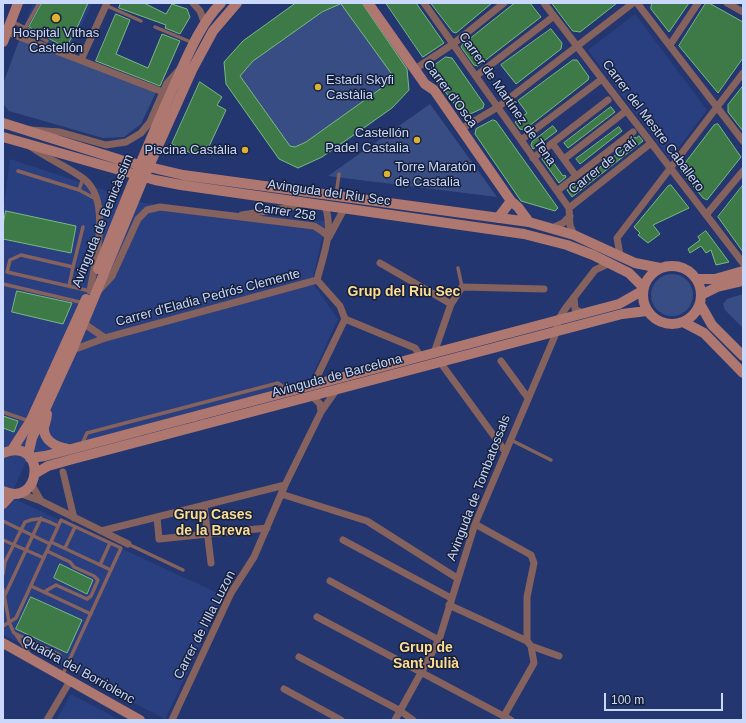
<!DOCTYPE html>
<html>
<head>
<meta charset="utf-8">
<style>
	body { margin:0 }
	#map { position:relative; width:746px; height:723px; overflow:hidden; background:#233670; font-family:Helvetica,sans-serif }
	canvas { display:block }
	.frame { position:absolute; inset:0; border:4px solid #c9d8fb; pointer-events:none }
	.scale { position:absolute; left:604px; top:693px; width:119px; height:18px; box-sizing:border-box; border:2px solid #c9d8fb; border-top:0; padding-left:5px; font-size:12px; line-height:14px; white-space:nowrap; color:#c9d8fb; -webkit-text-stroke:3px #17203a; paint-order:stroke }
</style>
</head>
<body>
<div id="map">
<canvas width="746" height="723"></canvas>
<div class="frame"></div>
<div class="scale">100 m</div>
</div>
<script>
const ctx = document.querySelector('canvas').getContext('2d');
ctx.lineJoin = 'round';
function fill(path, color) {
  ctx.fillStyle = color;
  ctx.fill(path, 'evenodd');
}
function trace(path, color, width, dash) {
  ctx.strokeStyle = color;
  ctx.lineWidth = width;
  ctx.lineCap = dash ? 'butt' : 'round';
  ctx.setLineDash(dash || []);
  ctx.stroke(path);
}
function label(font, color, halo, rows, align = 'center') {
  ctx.font = font + ' Helvetica,sans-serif';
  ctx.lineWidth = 3;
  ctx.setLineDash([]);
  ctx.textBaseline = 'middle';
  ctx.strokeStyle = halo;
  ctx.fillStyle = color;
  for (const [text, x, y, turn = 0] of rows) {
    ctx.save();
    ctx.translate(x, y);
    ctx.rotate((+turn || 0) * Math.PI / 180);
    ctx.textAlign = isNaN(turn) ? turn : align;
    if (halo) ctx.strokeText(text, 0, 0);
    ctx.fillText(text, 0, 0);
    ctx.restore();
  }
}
fill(new Path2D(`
	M33,3H92L70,52L22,33Z
	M635,14L707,110L670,159L588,50Z
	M10,159L143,203L326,221L312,282L338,319L310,380L28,457L10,497L224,596L165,719L4,635L3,631V215Z
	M71,694L120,720H56Z`), '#2a3f80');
fill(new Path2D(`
	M296,3H362L407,66L409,90C380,121 336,151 298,168L279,159L226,84L224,62L243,41Z
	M21,35L158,88L141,124L124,137L103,138L9,111L3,104V84Z
	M430,104L497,197L328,176Z
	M651 295a21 21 0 1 1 42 0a21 21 0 1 1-42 0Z
	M743,294V328L725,310L723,304L727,299Z`), '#394d85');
const building = new Path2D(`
	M42,3H88L76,30L68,44L67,43L64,47L29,27Z
	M121,3H144L166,14L172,4L187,9L190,17L180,34L165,28L166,25L119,8Z
	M296,3H362L407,69L409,90L392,108L322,157L298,168L279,159L226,84L224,62L243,41ZM341,4L391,73V77L383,87L306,142L295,147L290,146L240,76L253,61L322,12Z
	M386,3H416L444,43L423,57Z
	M431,3H492L456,33L453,32Z
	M515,3H530L541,17L478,66L474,65L461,47L462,45Z
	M552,3H617L580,32L573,31Z
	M652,3H689L669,32L651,9Z
	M706,3H709L743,22V58L718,93L679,46Z
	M116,14L130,20L116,54L148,68L162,34L180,41L160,86L96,61Z
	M551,29L562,43L561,49L516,84L501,65Z
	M446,57L452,58L484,104L483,108L466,116L463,115L431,73L432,67Z
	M573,60H577L589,77L588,80L524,130L520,129L515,122L527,113L518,101Z
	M200,82L222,97L217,105L226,110L205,155L198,151L195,155L172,144Z
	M743,86V131L728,112V105Z
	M611,107L615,112L568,148L564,143Z
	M493,120L496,121L558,208L555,211L521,201L475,134L476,129Z
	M718,124L741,157L707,200L703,198L681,171L682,167L714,125Z
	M553,126L557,131L533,149L531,145L532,142Z
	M619,127L622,131L580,164L576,159Z
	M639,136L643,141L572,197L567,190L572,186L573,188L631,143L630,141L635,137L636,138Z
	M548,155L563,176L565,175L566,177L559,183L542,159Z
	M671,185L689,208L653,225L660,234L648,243L638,235L640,233L634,227L668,186Z
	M743,185V252L718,217Z
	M6,211L76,226L71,253L3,239V225Z
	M706,231L729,262L716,265L711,250L706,253L701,246L690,253L688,249L700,240L698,237Z
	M17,291L72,303L63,324L12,312Z
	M3,416L18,421L14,432L3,428Z
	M60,564L93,580L87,594L54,578Z
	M31,597L82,620L67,653L16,629Z`);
fill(building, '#3d7a47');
trace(building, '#79b981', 1);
trace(new Path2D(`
	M105,5L141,21
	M12,21L25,28L39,3
	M155,27L193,43
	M25,28L47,41
	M18,171L79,190
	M83,178L79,190L94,198
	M336,195L339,174
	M73,267L83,227
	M458,268L462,287
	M3,284L84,303
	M69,286L73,267L21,255L10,260L7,272L90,291
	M3,412L29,421
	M511,440L551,460
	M82,444L87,433L278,383L288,390
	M3,521L50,544
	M3,540L44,558
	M51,542L111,570
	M128,544L183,570
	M65,548L75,527
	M100,565L110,543
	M3,574L5,562L25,522C39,516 45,520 58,526
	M31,586L91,614
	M3,589L9,622L14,633L60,655
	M44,592L56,585L87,599L91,596L98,580L94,576L74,567L70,562L47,551
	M4,597L41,518
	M3,626L16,618L61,520L121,548L62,676
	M16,635L31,656`), '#85625e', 3.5);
trace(new Path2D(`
	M193,3L200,11L205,24
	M424,3L569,208L570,225L574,235
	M544,3L743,263
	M637,3L743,141
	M727,3L743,12
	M7,32L163,92
	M670,45L698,3
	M81,60L107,3
	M415,69L453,44L504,3
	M476,76L554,16
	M461,129L498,107L633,3
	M31,130L60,132L106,145L126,142L141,133L150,122L167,83L178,71
	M521,140L602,79
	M552,143L576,176
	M31,147C48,159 70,168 84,179C112,201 95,261 90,291
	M533,158L608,100
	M564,159L626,111
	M557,191L633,132
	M569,208L651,143
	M242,215L292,207L302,203
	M706,215L743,171
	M552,228L563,223L570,216
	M329,237L344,209
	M620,255L617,238L743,73
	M380,263L451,304
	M99,290L112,276L138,219L147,210L160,207L314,226L322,231L329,237
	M574,297L575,309L584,314
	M345,319L415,348L421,357
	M83,323L105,338
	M73,350L105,338L317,280
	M434,353L451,304L462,287L544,289
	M501,361L528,398
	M440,362L505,451
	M313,385L345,319L340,306L317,280C323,256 334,231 325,206
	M312,396L320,404L321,412
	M63,472L74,518
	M32,485L41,501
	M19,493L41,501L128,544
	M281,494L367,521L457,578
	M204,505L211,563
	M157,517L159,539L267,528
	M475,524L531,555L534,563L527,597V641L531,646L534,663L504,716
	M101,531L285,485
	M343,540L451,598
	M330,581L439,640
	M449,605L527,641
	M317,617L511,720
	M531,646L559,656
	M299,657L399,710L413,720
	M284,689L341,720
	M47,720L70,681
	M172,720L231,593L254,557L285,485L321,412L337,389
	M395,720L439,640L475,524L557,331L558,320L565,309L595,270L610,263`), '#85625e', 7);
trace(new Path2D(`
	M368,3L425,84L434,90L511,201L518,207L529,222
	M3,42L18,3
	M3,123L124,161L183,175L529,222L574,235L635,263L660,268
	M3,137L155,180L181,185L524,234L567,245L593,255L629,273L643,287
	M498,218L511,201
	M643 295a29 29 0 1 1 58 0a29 29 0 1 1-58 0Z
	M98,269C122,208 146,148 173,88C186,60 199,25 221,3
	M697,279H715L743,271
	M701,295L717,287L743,281
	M700,304L712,325L743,356
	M683,322L704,333L743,373
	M47,414C47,419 45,423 44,427C43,441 57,447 68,449
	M12,450L30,422L86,299
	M3,453C48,436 42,509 3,491
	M28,455L32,438L71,353L141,184L193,68L213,31L237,3
	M30,458L45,456L619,304L642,291
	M36,473L48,466L73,459L622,314L647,311
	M3,504L12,494
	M3,643L140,720`), '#ae7870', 10);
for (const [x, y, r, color] of [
	[56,18,5,"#deb133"],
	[318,87,4,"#deb133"],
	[417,140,4,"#deb133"],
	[245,150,4,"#deb133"],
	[387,174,4,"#deb133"]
]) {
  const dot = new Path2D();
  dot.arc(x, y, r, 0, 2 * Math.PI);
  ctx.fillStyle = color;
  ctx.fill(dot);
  trace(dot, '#17203a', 1.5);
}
label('13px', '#c9d8fb', '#17203a', [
	["Hospital Vithas",56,33,"center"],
	["Castellón",56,48,"center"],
	["Estadi Skyfi",326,80],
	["Castàlia",326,95],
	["Castellón",409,133,"right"],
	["Padel Castalia",409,148,"right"],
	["Piscina Castàlia",237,150,"right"],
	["Torre Maratón",395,167],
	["de Castalia",395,182]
], 'left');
label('13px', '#c9d8fb', '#17203a', [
	["Carrer d'Osca",450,94,53],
	["Carrer de Martínez de Tena",507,99,55],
	["Carrer del Mestre Caballero",653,126,53],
	["Carrer de Catí",603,166,-38],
	["Avinguda del Riu Sec",329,193,8],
	["Carrer 258",285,212,9],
	["Avinguda de Benicàssim",103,221,-68],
	["Carrer d'Eladia Pedrós Clemente",208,298,-15],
	["Avinguda de Barcelona",337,376,-15],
	["Avinguda de Tombatossals",479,488,-69],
	["Carrer de l'Illa Luzon",205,625,-63],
	["Quadra del Borriolenc",78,670,29]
]);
label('bold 14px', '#fddd92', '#17203a', [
	["Grup del Riu Sec",404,292],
	["Grup Cases",213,515],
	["de la Breva",213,531],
	["Grup de",426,648],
	["Sant Julià",426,664]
]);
</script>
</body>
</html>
